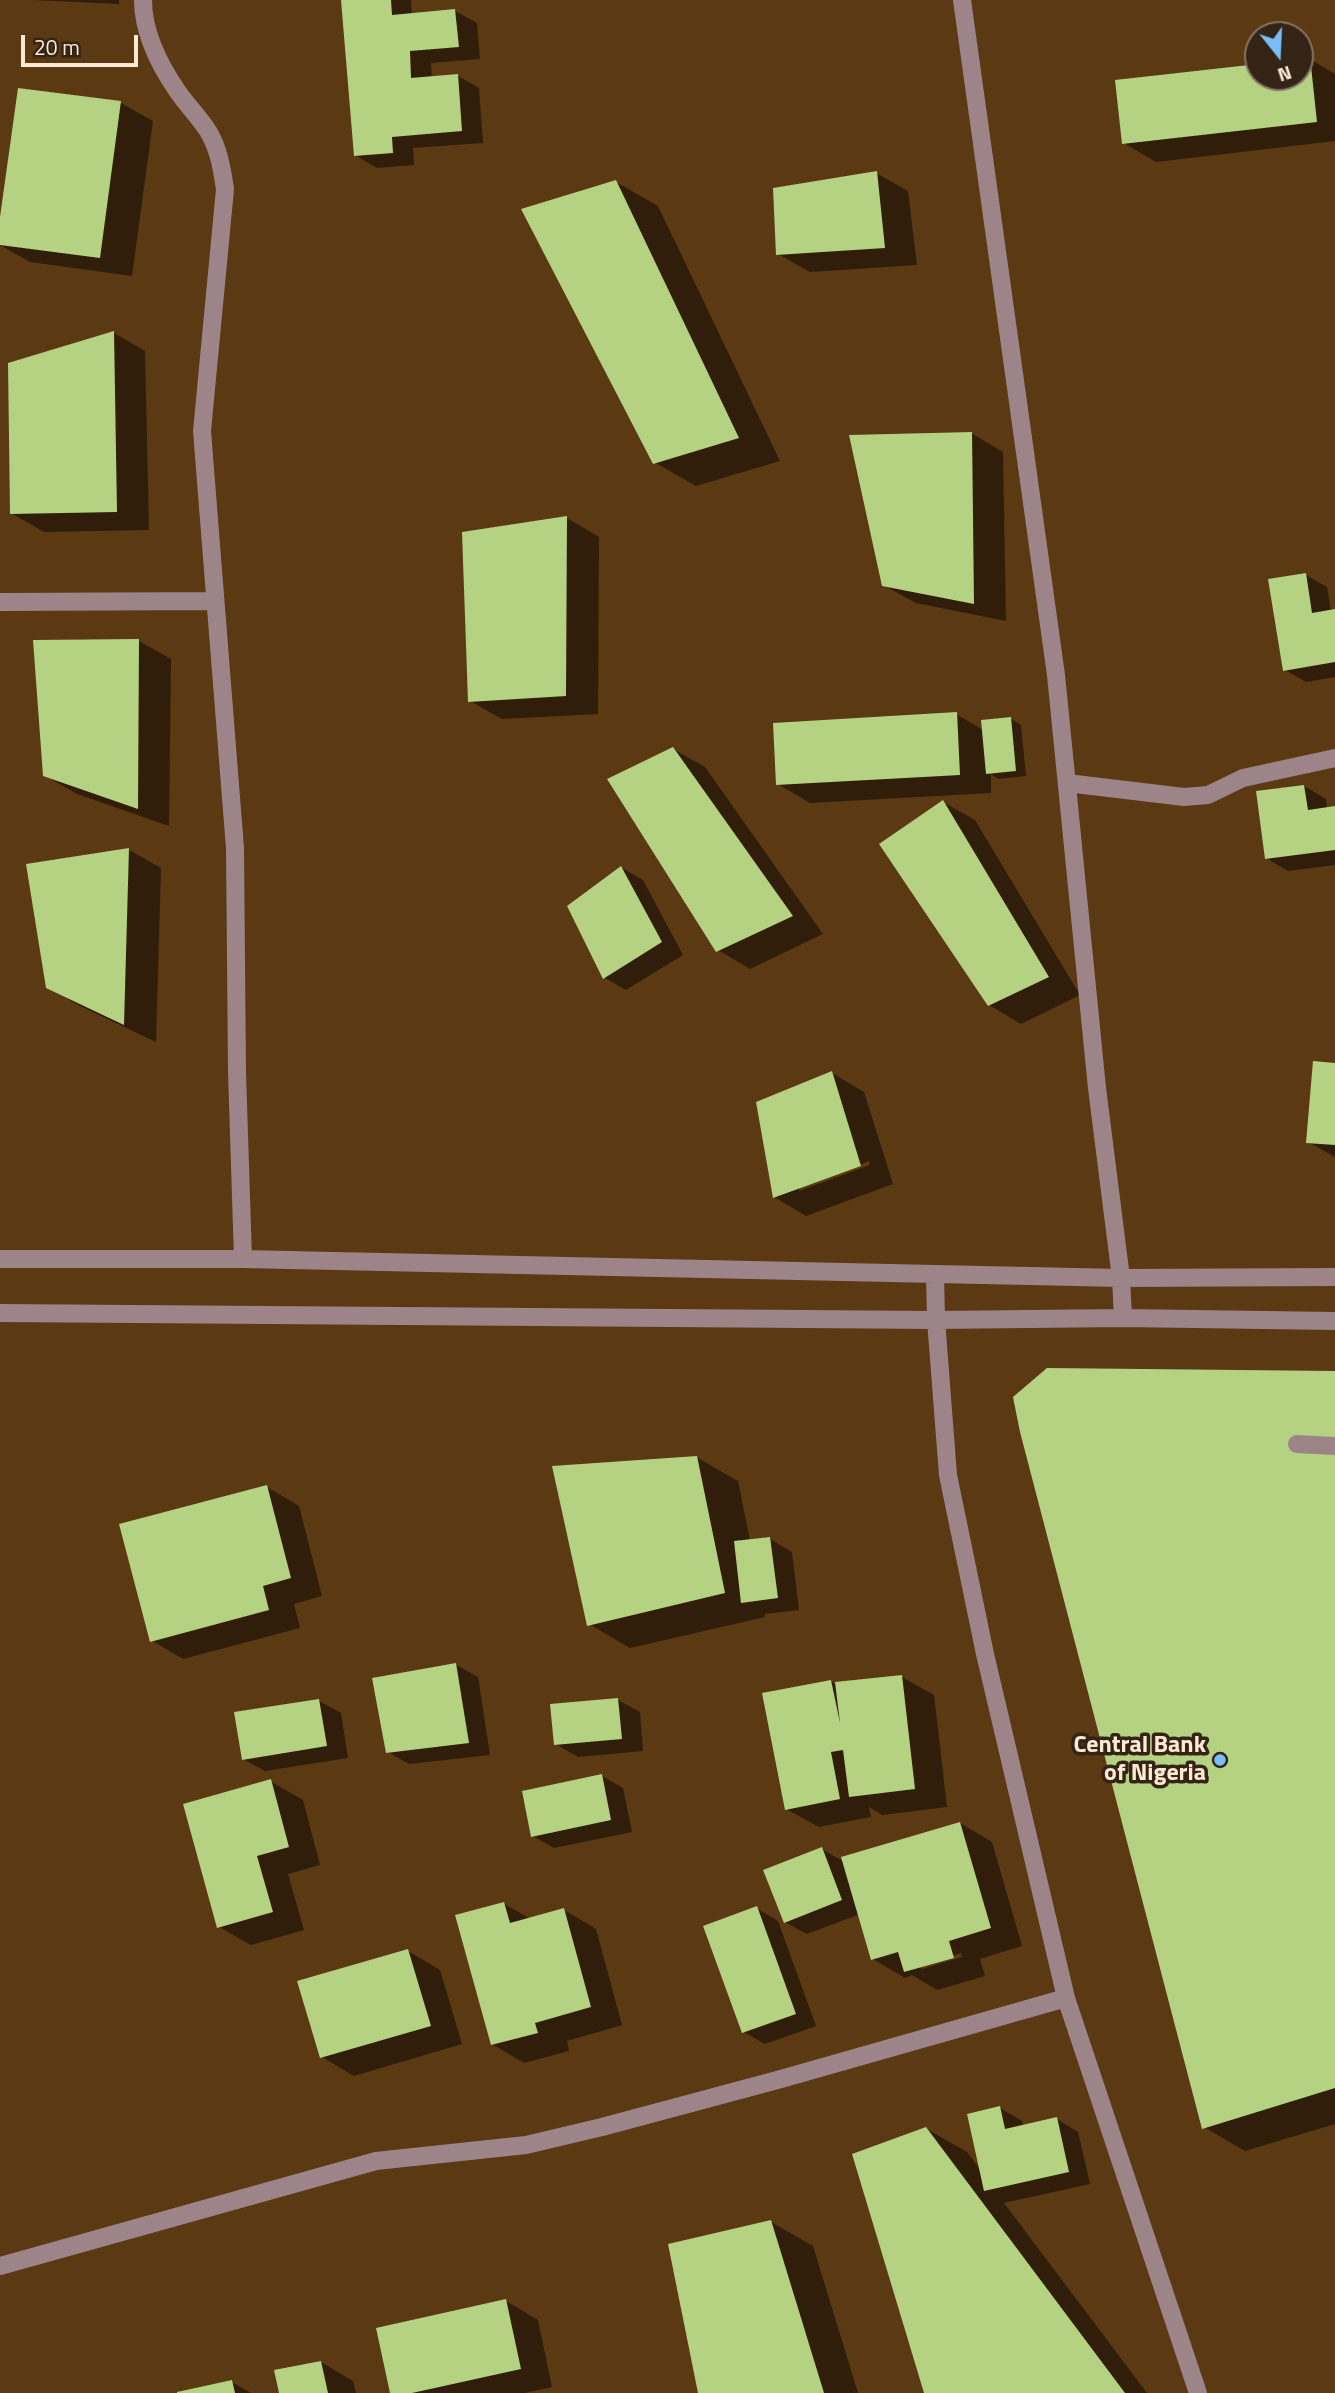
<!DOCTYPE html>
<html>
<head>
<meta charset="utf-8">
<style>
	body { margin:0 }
	#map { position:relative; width:1335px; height:2393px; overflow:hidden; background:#5a3913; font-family:"Titillium Web",sans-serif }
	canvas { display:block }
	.north { position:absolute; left:1244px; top:21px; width:70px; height:70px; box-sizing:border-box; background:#342415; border:2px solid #857362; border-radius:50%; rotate:162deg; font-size:19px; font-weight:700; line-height:28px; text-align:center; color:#fee9d5 }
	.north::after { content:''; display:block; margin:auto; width:24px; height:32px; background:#7abef8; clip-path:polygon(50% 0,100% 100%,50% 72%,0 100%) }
	.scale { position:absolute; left:21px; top:35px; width:117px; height:32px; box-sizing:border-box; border:4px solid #fee9d5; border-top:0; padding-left:9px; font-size:21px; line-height:24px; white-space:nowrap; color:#fee9d5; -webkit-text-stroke:5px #342415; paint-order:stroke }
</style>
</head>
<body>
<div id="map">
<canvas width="1335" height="2393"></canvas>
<div class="north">N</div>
<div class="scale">20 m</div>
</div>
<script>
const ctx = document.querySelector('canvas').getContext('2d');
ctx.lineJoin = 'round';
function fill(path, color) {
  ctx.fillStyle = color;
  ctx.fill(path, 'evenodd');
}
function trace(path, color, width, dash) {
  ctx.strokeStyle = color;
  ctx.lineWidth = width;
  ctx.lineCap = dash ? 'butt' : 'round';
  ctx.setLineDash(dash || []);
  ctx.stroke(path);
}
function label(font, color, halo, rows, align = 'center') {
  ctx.font = font + ' "Titillium Web",sans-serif';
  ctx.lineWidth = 7;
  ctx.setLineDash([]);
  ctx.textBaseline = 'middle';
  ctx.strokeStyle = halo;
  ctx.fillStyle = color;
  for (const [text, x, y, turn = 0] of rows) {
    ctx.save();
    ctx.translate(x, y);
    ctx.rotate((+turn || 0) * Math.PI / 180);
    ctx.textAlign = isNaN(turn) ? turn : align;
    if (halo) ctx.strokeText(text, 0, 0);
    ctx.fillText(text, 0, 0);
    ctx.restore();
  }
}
fill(new Path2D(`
	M32,0H119V4Z
	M343,0H411L412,15L455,11L477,23L480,59L431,63L432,78L458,76L479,88L483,143L413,148L414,165L377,168L355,155Z
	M1310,59L1335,74V141L1156,162L1124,143L1258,65V77H1300V60Z
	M19,90L121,103L153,121L132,276L30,262L0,245V229Z
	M876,173L908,191L917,265L810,272L778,254Z
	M616,182L658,206L780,461L696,486L654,462Z
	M114,333L145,351L149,530L44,532L11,513Z
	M971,433L1003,452L1006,621L916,603L883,585Z
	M567,518L599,537L598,714L502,719L470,701L464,533Z
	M1306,575L1327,587L1331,611H1335V677L1306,682L1285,670Z
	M139,641L171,659L169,826L77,794L44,775Z
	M956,714L983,730L1011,719L1021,725L1026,776L998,779L991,774V793L810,803L778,784Z
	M673,749L705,767L823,934L750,969L718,950Z
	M1304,786L1326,799L1327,809L1335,807V865L1288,871L1266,858Z
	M943,802L975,820L1080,995L1021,1024L989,1005Z
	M129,850L161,868L156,1042L80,1006L47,987Z
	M622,868L643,880L683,955L626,990L605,978Z
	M1335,1065V1157L1308,1142Z
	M832,1073L864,1092L893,1184L806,1216L774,1197ZM869,1161L870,1165L799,1191V1187Z
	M1335,1373V2124L1245,2151L1204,2127Z
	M696,1457L738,1481L750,1541L770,1539L792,1552L799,1610L765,1614V1617L630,1648L589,1624Z
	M267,1487L299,1506L322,1596L294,1604L300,1628L183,1659L151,1640Z
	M456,1665L478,1677L490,1755L409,1764L388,1752Z
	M902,1677L934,1695L947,1807L882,1815L869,1807L871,1817L819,1827L786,1809L831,1681L835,1684Z
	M618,1700L640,1712L643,1751L578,1757L556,1744Z
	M319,1701L341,1713L348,1758L265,1771L243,1759Z
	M602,1776L623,1788L632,1832L554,1848L533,1836Z
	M270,1781L303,1800L320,1865L288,1874L304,1930L251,1945L219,1927Z
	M960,1823L992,1842L1022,1946L980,1959L985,1976L937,1990L912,1975L905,1978L873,1959L860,1914L807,1934L785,1922L821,1849L845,1862ZM961,1953L962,1957L922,1969L919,1966Z
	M504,1904L531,1919L564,1910L596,1929L622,2025L567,2041L569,2051L524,2063L492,2044Z
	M756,1908L778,1921L816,2026L765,2044L744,2032Z
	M408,1951L440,1970L462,2044L354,2076L322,2057Z
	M1000,2108L1022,2121L1023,2127L1057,2119L1078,2132L1090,2184L1004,2203L1147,2393H926L925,2128L967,2152L982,2172Z
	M771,2222L813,2246L858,2393H700Z
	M506,2301L538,2320L552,2387L525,2393H391Z
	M321,2362L353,2381L356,2393H281Z
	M232,2382L251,2393H180Z`), '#0007');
fill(new Path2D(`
	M341,0H391L392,15L455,9L459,47L410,51L411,78L458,74L462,131L392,137L393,153L354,156Z
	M1310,57L1317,122L1122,144L1115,80L1258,64V77H1300V59Z
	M18,88L121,101L100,258L0,245V217Z
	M877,171L885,248L776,255L773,188Z
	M616,180L739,438L653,464L521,209Z
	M114,331L117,512L10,514L8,363Z
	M972,432L974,604L882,586L849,435Z
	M567,516L566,696L468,702L462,532Z
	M1306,573L1312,613L1335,609V662L1283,671L1268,579Z
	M139,639L138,809L43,776L33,640Z
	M957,712L960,775L776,785L773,723Z
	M1011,717L1016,771L986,774L981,720Z
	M673,747L793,916L716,952L607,779Z
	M1304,785L1308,810L1335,806V850L1265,859L1256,791Z
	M943,800L1049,977L988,1006L879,844Z
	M129,848L124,1025L46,988L26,864Z
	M621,866L662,942L603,979L567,906Z
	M1313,1061L1335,1063V1145L1306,1143Z
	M832,1071L861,1166L773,1198L756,1102Z
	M1047,1368L1335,1371V2088L1202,2129L1020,1432L1013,1397Z
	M697,1456L725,1593L587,1626L552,1466Z
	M267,1485L291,1578L263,1586L269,1610L150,1642L119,1524Z
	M770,1537L778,1598L741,1603L734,1541Z
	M456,1663L469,1743L386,1753L372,1678Z
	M902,1675L915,1789L849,1797L843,1750L831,1752L840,1799L785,1810L762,1693L831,1680L840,1723L835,1682Z
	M618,1698L622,1739L554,1745L550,1704Z
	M319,1699L327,1746L242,1760L234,1712Z
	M602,1774L611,1820L531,1837L522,1791Z
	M271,1779L289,1847L257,1856L273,1912L217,1928L183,1804Z
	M960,1822L991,1928L949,1941L954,1958L904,1972L898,1952L871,1960L841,1857Z
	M822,1847L842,1900L784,1923L763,1870Z
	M504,1902L510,1923L564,1908L591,2007L535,2023L538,2033L491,2045L455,1915Z
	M757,1906L796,2014L742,2033L703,1926Z
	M408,1949L431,2026L320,2058L297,1981Z
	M1000,2106L1005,2129L1057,2117L1069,2172L984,2191L967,2114Z
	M926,2127L1125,2393H924L852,2154Z
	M771,2220L824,2393H698L668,2244Z
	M506,2299L521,2369L412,2393H390L376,2328Z
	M321,2361L328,2393H279L274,2370Z
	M232,2380L235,2393H177V2392Z`), '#b4d281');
trace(new Path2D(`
	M143,0C143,32 160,66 178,92C187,105 199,117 208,131C219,149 222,169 225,189L202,431L235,848L237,1072L243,1259
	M962,0L1056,675L1097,1088L1121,1278L1123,1318
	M0,602L215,601
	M1067,783L1184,797L1208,795L1243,778L1335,758
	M0,1259H243L1121,1278L1335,1277
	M935,1274L936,1320L948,1475L985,1654L1066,1998L1198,2393
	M0,1313L936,1320L1123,1318L1335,1321
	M1297,1444L1335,1446
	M0,2266L376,2161L526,2145L602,2127L781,2079L1066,1998`), '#9d8489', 18);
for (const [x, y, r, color] of [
	[1220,1760,7,"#7abef8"]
]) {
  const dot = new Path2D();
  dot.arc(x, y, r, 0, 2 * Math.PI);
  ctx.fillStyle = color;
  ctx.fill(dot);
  trace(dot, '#342415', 2.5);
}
label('bold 24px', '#fee9d5', '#342415', [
	["Central Bank",1206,1746],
	["of Nigeria",1206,1774]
], 'right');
</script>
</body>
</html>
